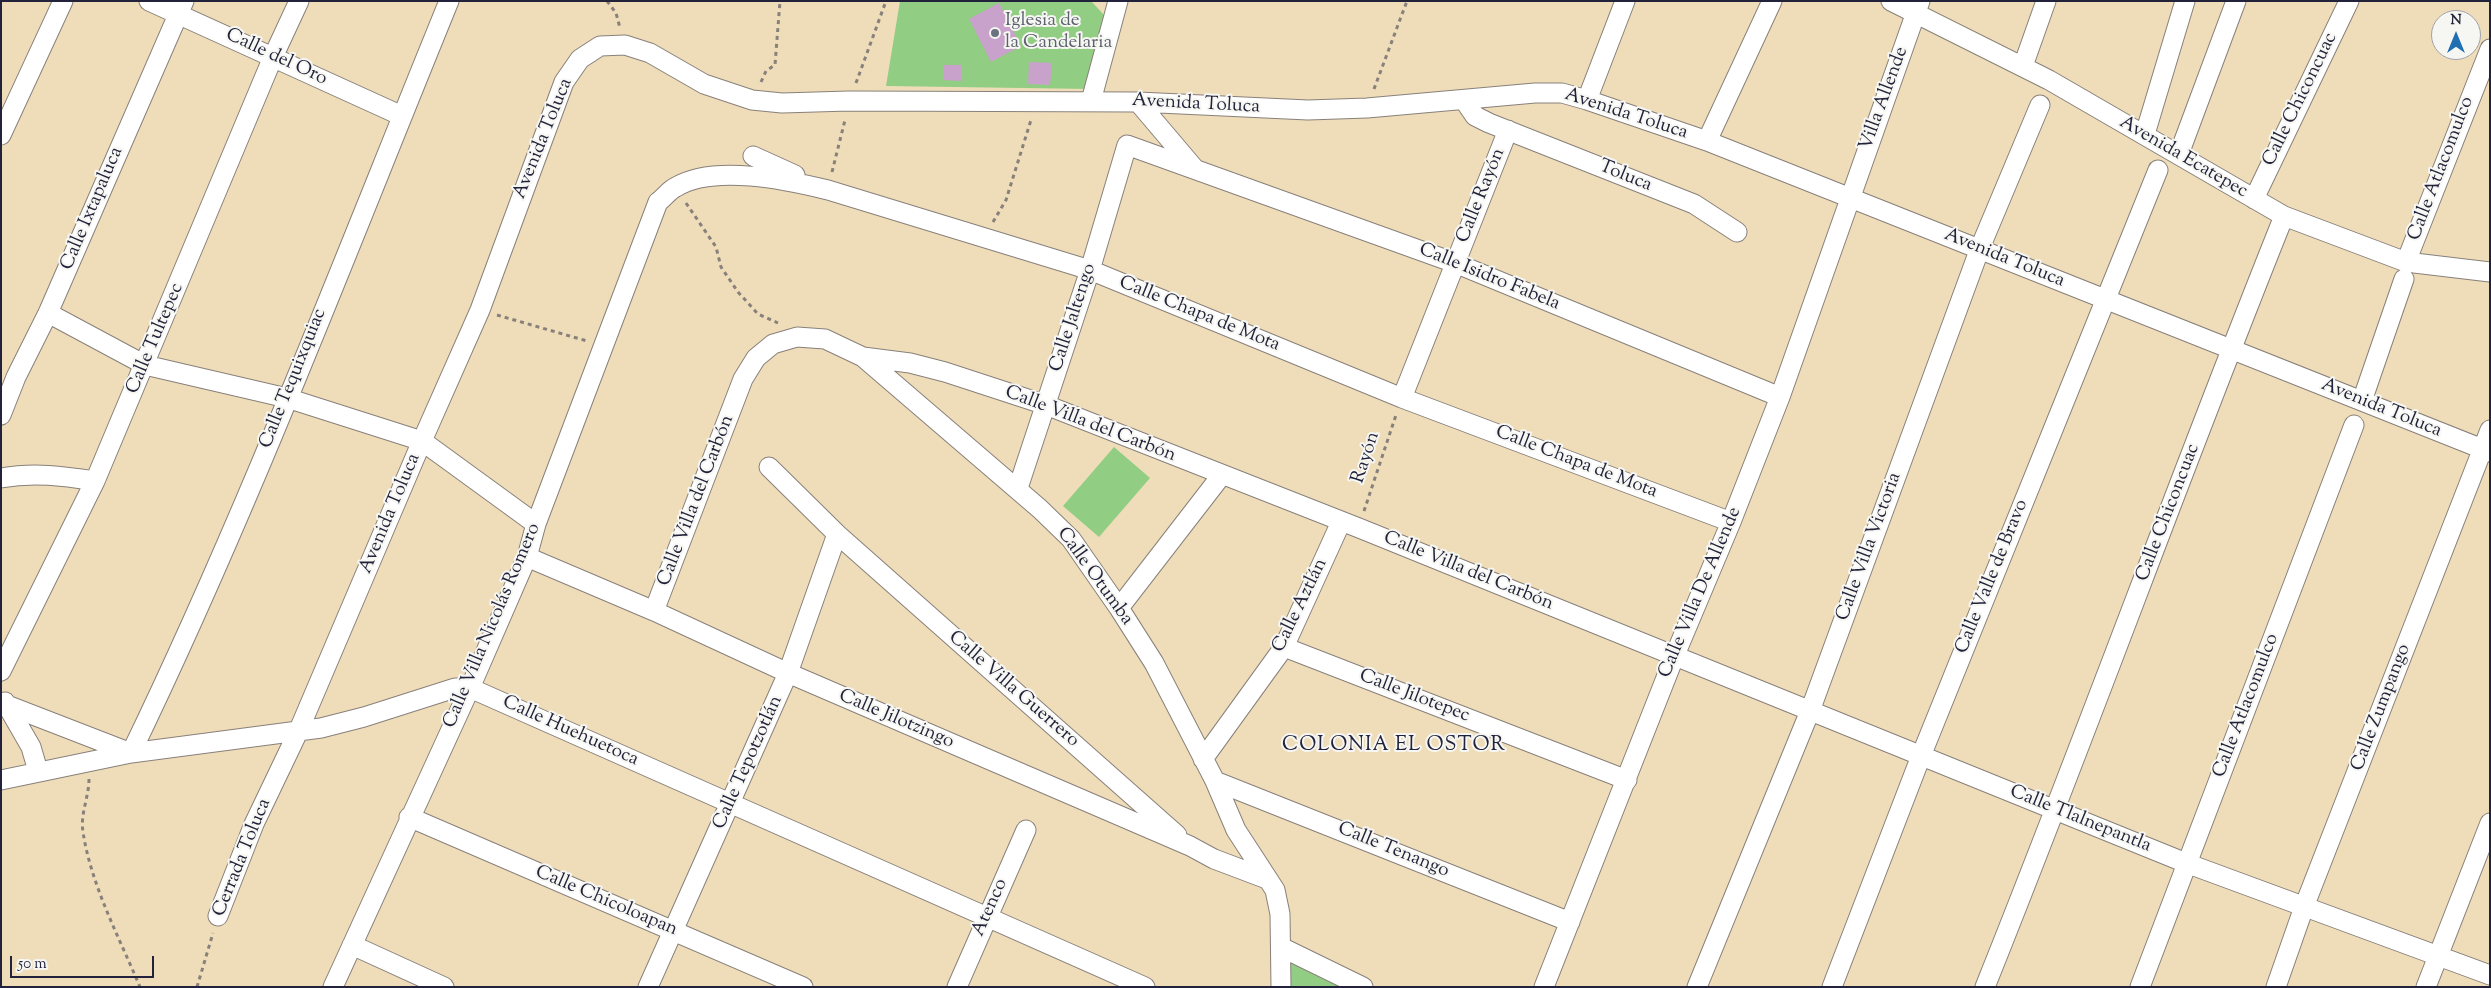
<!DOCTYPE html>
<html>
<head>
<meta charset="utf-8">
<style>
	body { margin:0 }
	#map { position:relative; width:2491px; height:988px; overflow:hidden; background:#efddba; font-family:"Sorts Mill Goudy",serif }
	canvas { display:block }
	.frame { position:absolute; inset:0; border:2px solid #22223b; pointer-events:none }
	.north { position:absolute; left:2431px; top:10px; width:50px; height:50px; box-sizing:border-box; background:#f6f6f2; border:1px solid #a1a1a9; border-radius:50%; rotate:0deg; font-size:14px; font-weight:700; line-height:20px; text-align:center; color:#22223b }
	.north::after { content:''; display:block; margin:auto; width:18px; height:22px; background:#1f6fb2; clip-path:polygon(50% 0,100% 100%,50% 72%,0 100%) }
	.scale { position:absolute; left:10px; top:956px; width:144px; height:22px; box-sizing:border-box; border:2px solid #22223b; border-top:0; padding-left:6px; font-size:15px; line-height:18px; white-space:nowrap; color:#22223b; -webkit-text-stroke:4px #f6f6f2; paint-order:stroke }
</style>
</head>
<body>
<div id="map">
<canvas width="2491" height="988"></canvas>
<div class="frame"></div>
<div class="north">N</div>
<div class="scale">50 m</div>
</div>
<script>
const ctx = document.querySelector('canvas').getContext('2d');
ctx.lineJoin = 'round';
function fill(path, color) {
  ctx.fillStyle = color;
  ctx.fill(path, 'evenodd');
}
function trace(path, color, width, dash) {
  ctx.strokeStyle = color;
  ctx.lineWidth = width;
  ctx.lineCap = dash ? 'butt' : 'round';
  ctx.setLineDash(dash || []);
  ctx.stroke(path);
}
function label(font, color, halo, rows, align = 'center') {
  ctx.font = font + ' "Sorts Mill Goudy",serif';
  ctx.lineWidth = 4;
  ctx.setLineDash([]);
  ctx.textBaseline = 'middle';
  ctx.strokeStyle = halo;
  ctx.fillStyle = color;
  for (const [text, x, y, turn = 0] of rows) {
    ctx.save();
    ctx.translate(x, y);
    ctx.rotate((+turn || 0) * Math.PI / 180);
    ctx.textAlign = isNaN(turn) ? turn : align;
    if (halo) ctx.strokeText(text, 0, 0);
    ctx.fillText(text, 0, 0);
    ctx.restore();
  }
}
fill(new Path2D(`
	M900,1H1091L1106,17L1092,89L886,86Z
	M1114,447L1150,478L1099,537L1063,506Z
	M1290,959L1348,987H1290Z`), '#91cd82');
fill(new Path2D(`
	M999,3L1021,46L991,62L969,19Z
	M1029,62L1052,63L1050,85L1028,84Z
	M944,65H961V81L943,80Z`), '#c9a2cb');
const minor = new Path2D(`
	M149,1L402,116
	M1891,1L2049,80L2284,216L2406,262L2490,272
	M2023,66L2046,1
	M1464,100L1475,116L1489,123L1694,204L1737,232
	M1587,100L1625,1
	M1091,101L1118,1
	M1138,102L1194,168
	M2145,134L2185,1
	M1,135L63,1
	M1707,141L1772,1
	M2179,154L2236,1
	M753,156L795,175
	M2254,199L2349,1
	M2406,262L2490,49
	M48,313L145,365L287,398L422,441L536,524
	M863,357L1040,509L1071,539L1119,608L1154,663L1215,781L1236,830L1275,890L1280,914L1281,987
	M1402,398L1508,130
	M2362,401L2404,279
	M1,415L16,377L48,313L184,1
	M769,467L837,534L1177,835
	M1,478C34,472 63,476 95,481
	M1018,488L1090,270L1127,145L1455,263L1780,397
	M527,557L654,611L788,673L1190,846L1214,859L1267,879
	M1119,608L1221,476
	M654,611L743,379L756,358L773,344L797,337L825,339L863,357L910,363L945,372L1046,405L1359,528L2186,863L2490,975
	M1284,647L1627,780
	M1,671L95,481L273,57L299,1
	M5,702L31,747L38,771
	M7,705L131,753C249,509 346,253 449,1
	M1203,759L1284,647L1341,522
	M1,780L131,753L321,728L364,717L455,688H470L1145,987
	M1215,781L1570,922
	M409,817L803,987
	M218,916L254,824L298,732L422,441L480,310L564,82L580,59L600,46L625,45L650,53L704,84L752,100L782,103L849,101L1138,102L1308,110L1367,108L1535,93H1562L1587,100L1707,141L2490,452
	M352,945L444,987
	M1281,947L1363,987
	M333,987L470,688L527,557L536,524L658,202C664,198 669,190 676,187C714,164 787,180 828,190L1090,270L1402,398L1731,522
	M648,987L788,673L837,534
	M957,987L1026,830
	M1544,987L1675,655L1731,522L1780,397L1920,1
	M1697,987L1810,711L1980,248L2040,105
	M1832,987L1921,756L2158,170
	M1985,987C2088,731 2181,472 2284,216
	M2140,987L2354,425
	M2276,987L2304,907L2490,430
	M2426,987L2490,823`);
trace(minor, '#88807a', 21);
trace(new Path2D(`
	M607,1L616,13L620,28
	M761,82L766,71L775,65L780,1
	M856,83L886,1
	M1374,89L1407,1
	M832,172L845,120
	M686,203L716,247L721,267L738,292L758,314L778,323
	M993,222L1006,200L1031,120
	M497,315L587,341
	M1364,511L1396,415
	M89,779C89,797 80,814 83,832C91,885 119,937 140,987
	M197,987L213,933`), '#88807a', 3, [4, 4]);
trace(minor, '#fff', 19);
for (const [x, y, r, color] of [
	[995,33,5,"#6b7280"]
]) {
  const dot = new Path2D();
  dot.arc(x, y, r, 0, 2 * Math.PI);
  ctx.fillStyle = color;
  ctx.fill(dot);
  trace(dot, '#f6f6f2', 2);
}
label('19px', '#5b616d', '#f6f6f2', [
	["Iglesia de",1005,22],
	["la Candelaria",1005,44]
], 'left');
label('19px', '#22223b', '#f6f6f2', [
	["Calle del Oro",276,58,25],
	["Villa Allende",1885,99,-70],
	["Calle Chiconcuac",2301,100,-64],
	["Avenida Toluca",1196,105,3],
	["Avenida Toluca",1626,115,18],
	["Avenida Toluca",544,139,-68],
	["Avenida Ecatepec",2183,158,30],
	["Calle Atlacomulco",2442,169,-69],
	["Toluca",1625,177,22],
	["Calle Rayón",1482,196,-68],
	["Calle Ixtapaluca",93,209,-67],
	["Avenida Toluca",2004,259,22],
	["Calle Isidro Fabela",1489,278,22],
	["Calle Chapa de Mota",1199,315,22],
	["Calle Jaltengo",1074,318,-72],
	["Calle Tultepec",156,339,-67],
	["Calle Tequixquiac",294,379,-68],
	["Avenida Toluca",2381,409,22],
	["Calle Villa del Carbón",1090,425,21],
	["Rayón",1367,458,-72],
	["Calle Chapa de Mota",1576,463,21],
	["Calle Villa del Carbón",697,501,-69],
	["Calle Chiconcuac",2169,513,-69],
	["Avenida Toluca",391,514,-67],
	["Calle Villa Victoria",1870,547,-70],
	["Calle Villa del Carbón",1468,572,22],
	["Calle Otumba",1094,577,54],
	["Calle Valle de Bravo",1993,577,-68],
	["Calle Villa De Allende",1701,593,-67],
	["Calle Aztlán",1301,606,-64],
	["Calle Villa Nicolás Romero",493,626,-67],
	["Calle Villa Guerrero",1013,690,41],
	["Calle Jilotepec",1414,697,21],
	["Calle Atlacomulco",2247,706,-69],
	["Calle Zumpango",2382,708,-69],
	["Calle Jilotzingo",896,720,23],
	["Calle Huehuetoca",570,732,24],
	["Calle Tepotzotlán",749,763,-66],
	["Calle Tlalnepantla",2080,820,22],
	["Calle Tenango",1393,851,22],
	["Cerrada Toluca",243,858,-68],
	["Calle Chicoloapan",606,902,23],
	["Atenco",991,908,-66]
]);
ctx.letterSpacing = '1px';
label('20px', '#22223b', '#f6f6f2', [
	["COLONIA EL OSTOR",1394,747]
]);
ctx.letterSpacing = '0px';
</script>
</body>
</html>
